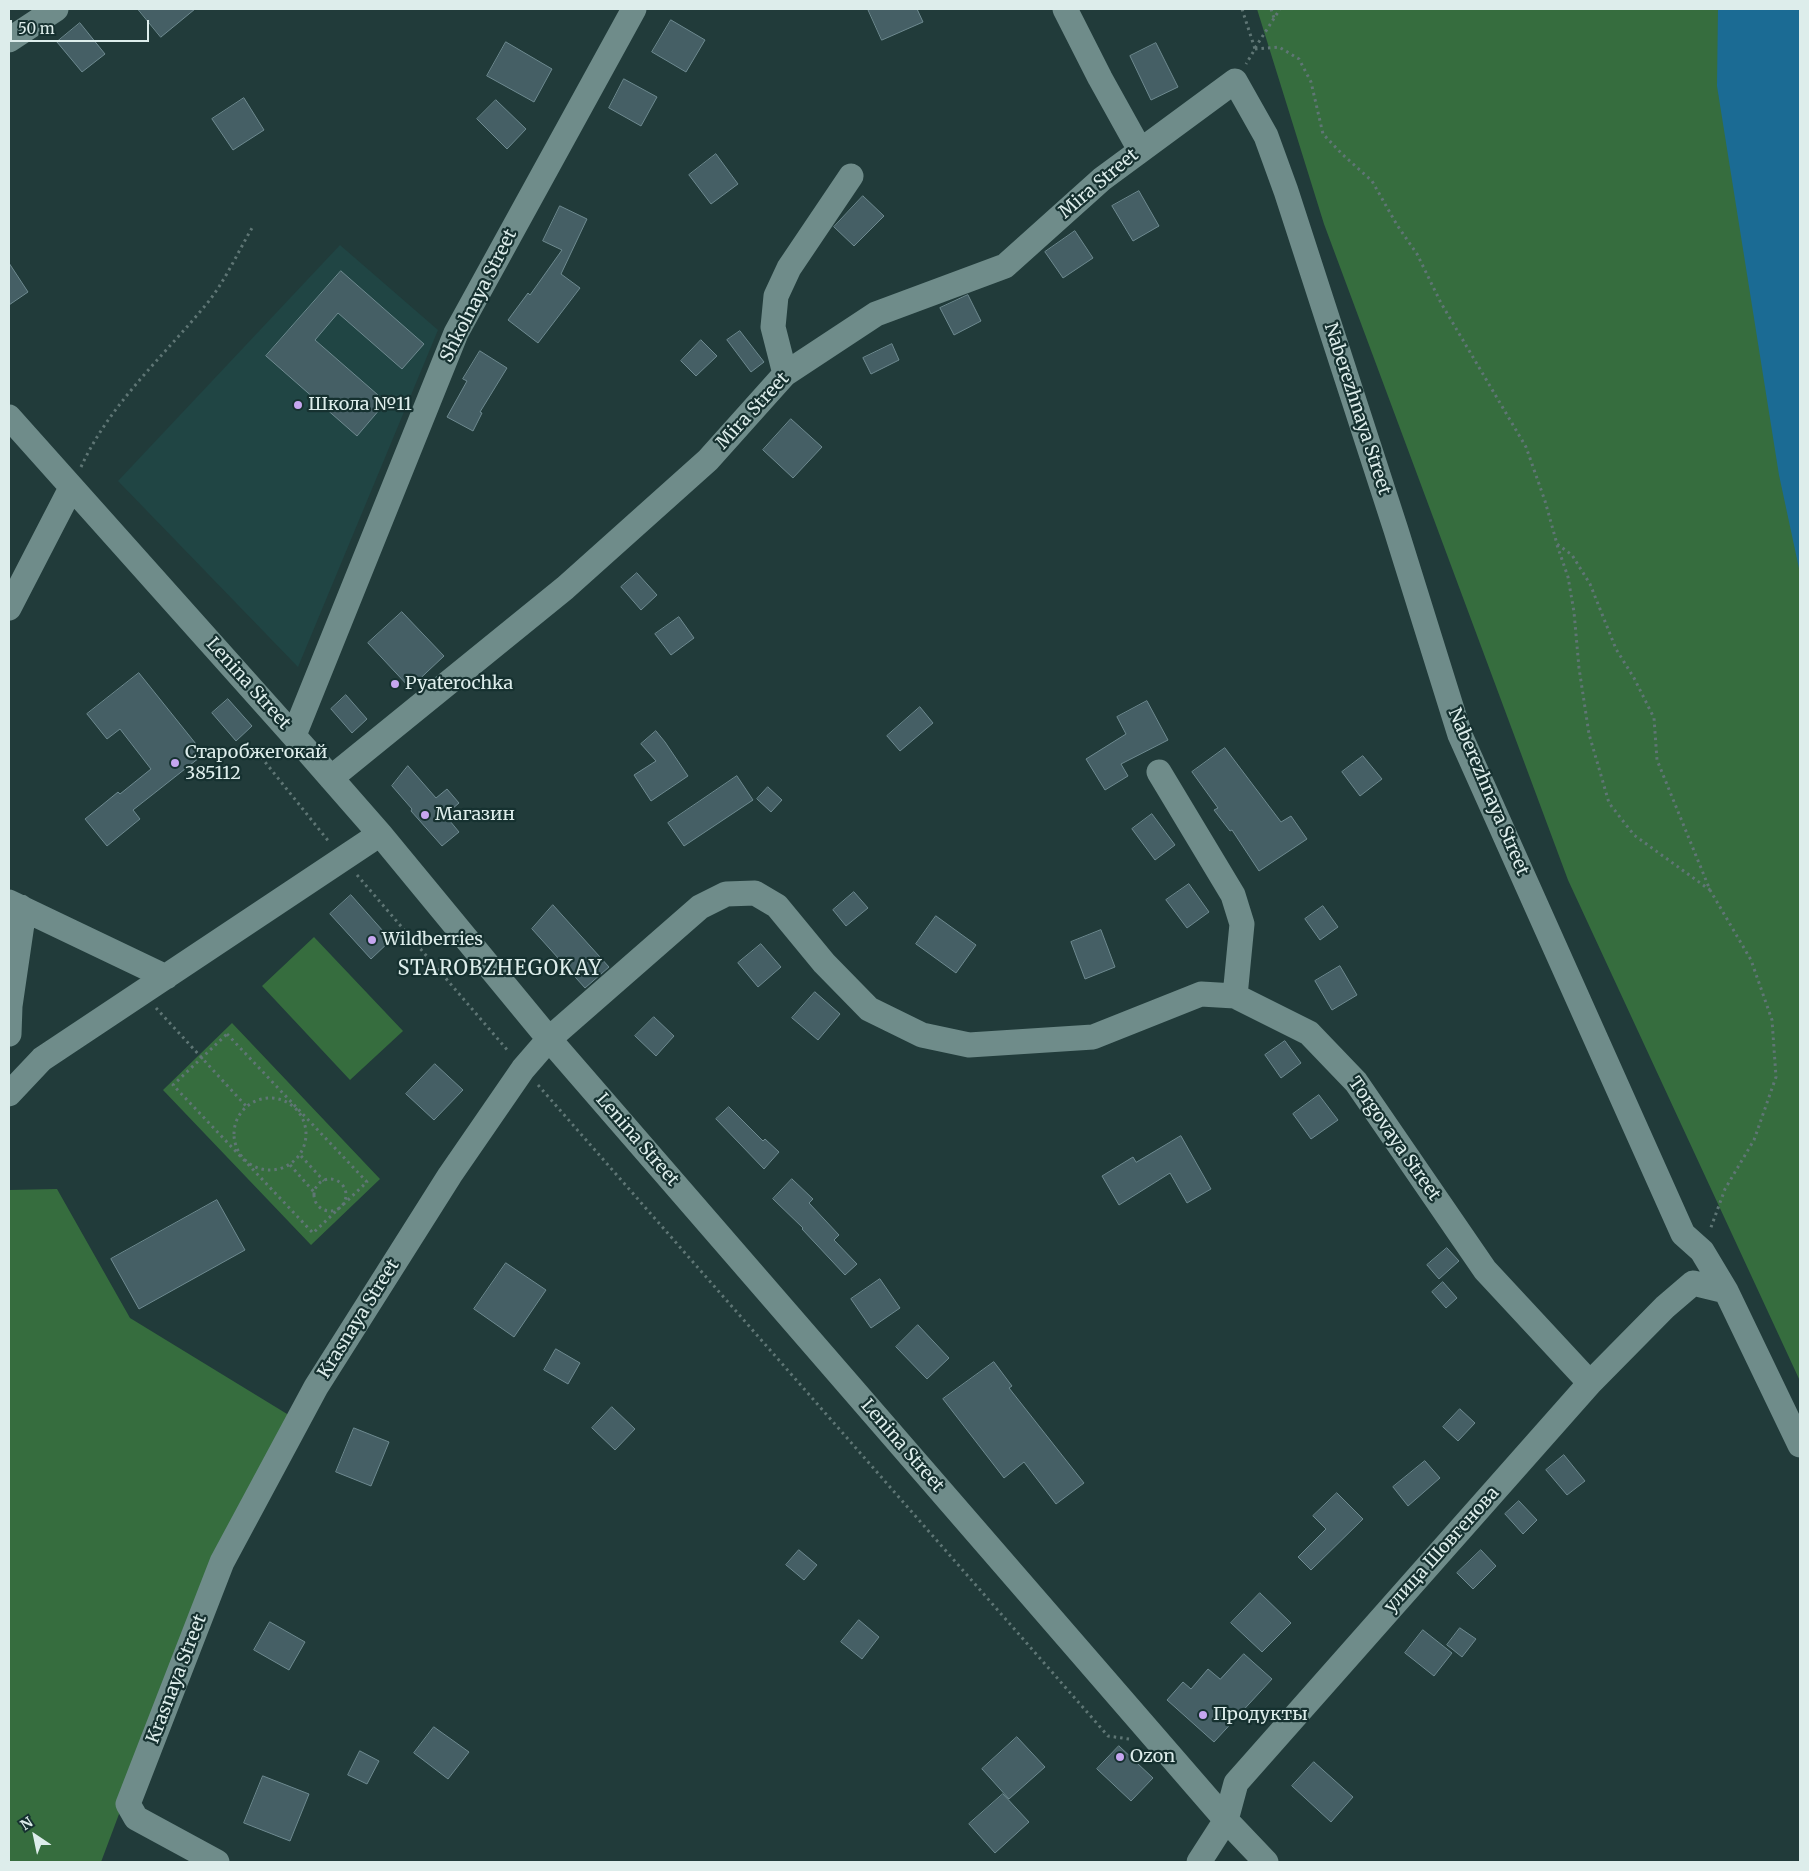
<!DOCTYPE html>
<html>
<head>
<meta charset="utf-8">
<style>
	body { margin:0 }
	#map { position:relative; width:1809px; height:1871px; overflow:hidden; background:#213b3a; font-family:Merriweather,serif }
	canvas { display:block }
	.frame { position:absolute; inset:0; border:10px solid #ddedeb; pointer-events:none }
	.north { position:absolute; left:10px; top:1811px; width:50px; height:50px; -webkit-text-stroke:4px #163130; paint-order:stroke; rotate:326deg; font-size:14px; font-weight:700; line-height:20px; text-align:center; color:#ddedeb }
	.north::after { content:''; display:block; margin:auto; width:18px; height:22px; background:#ddedeb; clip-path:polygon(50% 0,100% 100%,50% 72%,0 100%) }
	.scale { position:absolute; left:10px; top:20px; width:139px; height:22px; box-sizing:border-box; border:2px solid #ddedeb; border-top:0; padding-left:6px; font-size:15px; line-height:18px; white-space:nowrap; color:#ddedeb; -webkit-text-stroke:4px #163130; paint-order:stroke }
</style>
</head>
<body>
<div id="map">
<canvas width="1809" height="1871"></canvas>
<div class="frame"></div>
<div class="north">N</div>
<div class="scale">50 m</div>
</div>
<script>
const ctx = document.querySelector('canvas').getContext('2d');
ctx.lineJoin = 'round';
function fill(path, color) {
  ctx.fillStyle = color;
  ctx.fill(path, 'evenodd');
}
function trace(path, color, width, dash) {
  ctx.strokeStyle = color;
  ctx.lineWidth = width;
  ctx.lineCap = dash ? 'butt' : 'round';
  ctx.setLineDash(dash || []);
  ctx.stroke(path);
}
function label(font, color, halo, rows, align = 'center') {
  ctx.font = font + ' Merriweather,serif';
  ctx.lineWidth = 4.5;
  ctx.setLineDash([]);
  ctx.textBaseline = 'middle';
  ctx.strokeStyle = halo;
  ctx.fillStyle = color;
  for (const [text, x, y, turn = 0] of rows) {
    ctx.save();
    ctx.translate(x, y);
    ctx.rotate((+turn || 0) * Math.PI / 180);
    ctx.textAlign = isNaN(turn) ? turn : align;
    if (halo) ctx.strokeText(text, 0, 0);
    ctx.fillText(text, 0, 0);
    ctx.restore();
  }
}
fill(new Path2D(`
	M340,245L438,330L298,667L118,481Z`), '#204544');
fill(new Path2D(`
	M1257,9H1727L1800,567V1381L1568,880L1324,224Z
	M314,937L403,1031L350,1080L262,986Z
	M232,1023L380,1179L311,1245L163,1090Z
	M57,1189L130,1318L292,1417L202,1593L101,1862H9V1190Z`), '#366d3e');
fill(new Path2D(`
	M1718,9H1800V573L1779,475L1717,86Z`), '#1b6b94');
const building = new Path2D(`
	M138,9H195L161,37Z
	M868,9H917L923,22L882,40Z
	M671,20L705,40L686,72L652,52Z
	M80,23L105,54L82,72L57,42Z
	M506,42L552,69L534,102L487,76Z
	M1156,43L1178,87L1151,100L1130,56Z
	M624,79L657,97L641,126L609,108Z
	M244,98L264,130L233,150L212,119Z
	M496,100L526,129L507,149L477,119Z
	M716,154L738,184L711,204L689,175Z
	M1139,191L1159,226L1133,241L1112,206Z
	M863,196L884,216L854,246L834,227Z
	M560,206L587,219L561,274L580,288L538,343L508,320L528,293L530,295L562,250L543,241Z
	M1075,231L1093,258L1063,278L1045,252Z
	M9,263L28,292L9,305Z
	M341,271L424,344L402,369L338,313L315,340L386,402L357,436L266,356Z
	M968,295L981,321L954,335L940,308Z
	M740,331L764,362L751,372L727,340Z
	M701,340L717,356L696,376L681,361Z
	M892,344L899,360L871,374L863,358Z
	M480,351L507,368L480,412L482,413L473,431L447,417L467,381L463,379Z
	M791,419L822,447L793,478L763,450Z
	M637,573L657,595L641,610L621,587Z
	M402,612L444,656L410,688L368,643Z
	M679,617L694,638L671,655L655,634Z
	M139,673L204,754L133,810L140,819L107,846L85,819L118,792L120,794L151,769L120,729L107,739L87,714Z
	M346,695L367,719L352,733L331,709Z
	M228,699L252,726L236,741L212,713Z
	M1147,701L1168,740L1121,764L1128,776L1105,790L1086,759L1126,734L1117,717Z
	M920,707L933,723L900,751L887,736Z
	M656,731L665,742L688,776L651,801L634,775L656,761L641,744Z
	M1225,748L1281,822L1291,816L1307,839L1259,871L1232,830L1230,831L1214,810L1218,808L1192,772Z
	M1363,756L1382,779L1360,796L1342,772Z
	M408,766L436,798L447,789L459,803L445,815L459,832L442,846L411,811L412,809L392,786Z
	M737,776L753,800L684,846L668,823Z
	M768,787L782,800L771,812L757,799Z
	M1152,814L1175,845L1155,860L1132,829Z
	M1189,884L1209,912L1187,928L1166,900Z
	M854,892L868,908L846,926L833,910Z
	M351,895L391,940L371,959L330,914Z
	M553,905L609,967L585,988L532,929Z
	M1323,906L1338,927L1320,940L1305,919Z
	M936,916L976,945L956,973L916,944Z
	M1101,930L1115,967L1085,979L1071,942Z
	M761,944L781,967L758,987L738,963Z
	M1340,966L1357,995L1332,1010L1315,981Z
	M815,992L840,1014L818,1040L792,1018Z
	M654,1017L674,1036L656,1056L635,1036Z
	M1285,1041L1301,1063L1281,1078L1265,1055Z
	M435,1064L463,1090L434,1120L406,1094Z
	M1319,1095L1338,1120L1311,1139L1293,1114Z
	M729,1107L763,1141L765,1139L779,1152L764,1169L716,1119Z
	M1181,1136L1211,1189L1187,1203L1170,1173L1119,1205L1102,1176L1133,1157L1136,1162Z
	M792,1179L813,1199L809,1203L839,1235L834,1240L857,1264L845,1275L802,1229L803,1228L773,1199Z
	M217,1200L245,1250L139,1309L111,1259Z
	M1447,1248L1459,1261L1439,1279L1427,1265Z
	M506,1263L546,1290L514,1337L474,1309Z
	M880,1279L900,1308L871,1328L851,1299Z
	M1443,1282L1457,1298L1446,1308L1432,1292Z
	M918,1325L949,1358L927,1379L896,1347Z
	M556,1349L580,1363L568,1384L544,1370Z
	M994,1362L1012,1386L1009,1388L1084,1483L1056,1504L1024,1462L1004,1478L943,1399Z
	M612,1407L635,1429L615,1450L592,1428Z
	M1460,1409L1475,1423L1458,1441L1443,1427Z
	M354,1428L389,1442L371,1486L336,1472Z
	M1564,1455L1585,1481L1567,1495L1546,1470Z
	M1425,1461L1440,1478L1408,1506L1393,1487Z
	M1337,1493L1363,1519L1311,1570L1298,1557L1326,1529L1313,1516Z
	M1519,1501L1537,1520L1523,1534L1505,1514Z
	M799,1550L817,1565L804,1580L786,1565Z
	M1481,1550L1496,1566L1473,1589L1457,1573Z
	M1260,1593L1291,1623L1262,1652L1231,1623Z
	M859,1620L879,1637L862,1659L841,1642Z
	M270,1622L305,1642L289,1670L254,1650Z
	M1460,1628L1476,1639L1462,1657L1447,1645Z
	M1423,1630L1452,1653L1434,1676L1405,1653Z
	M1244,1654L1272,1679L1214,1742L1167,1700L1183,1682L1191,1689L1208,1669L1220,1679Z
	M434,1727L469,1752L448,1779L414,1753Z
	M1017,1737L1045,1767L1009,1799L982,1769Z
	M1119,1746L1153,1778L1131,1801L1097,1769Z
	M360,1751L379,1761L367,1784L348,1775Z
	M1314,1762L1353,1797L1331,1822L1292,1786Z
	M263,1776L309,1794L290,1841L244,1823Z
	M1003,1794L1029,1822L995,1853L969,1824Z`);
fill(building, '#455f65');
trace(building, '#6e8a90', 1);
trace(new Path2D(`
	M1242,9L1255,49L1246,64
	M1271,9L1274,18
	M1255,48L1280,9
	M1255,49L1279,47L1299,59L1311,82L1323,134L1342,154L1372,181L1397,225L1417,254L1441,303L1526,447L1545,501L1557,544L1572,555L1590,584L1616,649L1634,678L1654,718L1657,760L1710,890L1751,960L1772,1020L1776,1077L1754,1140L1725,1189L1710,1230
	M81,467C110,403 166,354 209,301C226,279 238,252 252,228
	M1557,545L1568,577L1574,612L1579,668L1589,734L1609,803L1634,835L1710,890
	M253,747L330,843
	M357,875L509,1052
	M156,1008L246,1106
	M227,1034L367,1182L313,1233L173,1085Z
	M538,1085L1108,1736L1129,1739
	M234 1134a36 36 0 1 1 72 0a36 36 0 1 1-72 0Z
	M301,1156L324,1181
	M290,1165L314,1192
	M314 1195a16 16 0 1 1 32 0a16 16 0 1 1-32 0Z`), '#5f7675', 3, [2.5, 4]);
trace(new Path2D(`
	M1065,9L1100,78L1140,150
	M9,40L56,9
	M785,374L773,327L776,296L789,268L851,176
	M9,417L310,754L380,834L549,1039L1226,1820L1266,1862
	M9,608L71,488
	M294,735L456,333L634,9
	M1159,772L1233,895L1242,924L1235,996
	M331,778L565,588L708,460L785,374L876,314L1005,266L1102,179L1235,81L1266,136L1286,191L1396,530L1460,735L1683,1234L1702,1251L1726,1291L1800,1445
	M9,902L166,977
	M9,1034L10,1006L22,924L21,907
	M9,1094L42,1059L380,834
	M217,1862L136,1818L128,1804L222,1562L316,1387L450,1175L523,1069L549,1039L700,907L726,894L755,893L777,906L824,963L869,1009L922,1035L969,1045L1093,1037L1201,994L1235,996L1309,1033L1356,1082L1485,1270L1590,1383
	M1199,1862L1226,1820L1236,1783L1590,1383L1665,1307L1693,1283L1726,1291`), '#6f8c8a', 25);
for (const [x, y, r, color] of [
	[298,405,5,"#c6a6f0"],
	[395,684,5,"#c6a6f0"],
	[175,763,5,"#c6a6f0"],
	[425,815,5,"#c6a6f0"],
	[372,940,5,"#c6a6f0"],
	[1203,1715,5,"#c6a6f0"],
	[1120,1757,5,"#c6a6f0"]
]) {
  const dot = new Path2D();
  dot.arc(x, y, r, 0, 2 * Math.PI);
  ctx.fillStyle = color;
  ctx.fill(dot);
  trace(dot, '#163130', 2);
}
label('18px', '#ddedeb', '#163130', [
	["Mira Street",1099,184,-40],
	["Shkolnaya Street",479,296,-63],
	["Naberezhnaya Street",1357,409,72],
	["Mira Street",753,411,-47],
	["Lenina Street",248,684,48],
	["Naberezhnaya Street",1488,792,67],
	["Torgovaya Street",1394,1139,55],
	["Lenina Street",637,1140,49],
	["Krasnaya Street",359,1319,-58],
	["Lenina Street",902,1446,49],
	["улица Шовгенова",1442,1550,-48],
	["Krasnaya Street",177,1679,-69]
]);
label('18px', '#ddedeb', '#163130', [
	["Школа №11",308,405],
	["Pyaterochka",405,684],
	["Старобжегокай",185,753],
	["385112",185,774],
	["Магазин",435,815],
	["Wildberries",382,940],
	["Продукты",1213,1715],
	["Ozon",1130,1757]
], 'left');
ctx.letterSpacing = '1px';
label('20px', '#ddedeb', '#163130', [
	["STAROBZHEGOKAY",500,969]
]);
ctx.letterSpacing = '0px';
</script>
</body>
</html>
